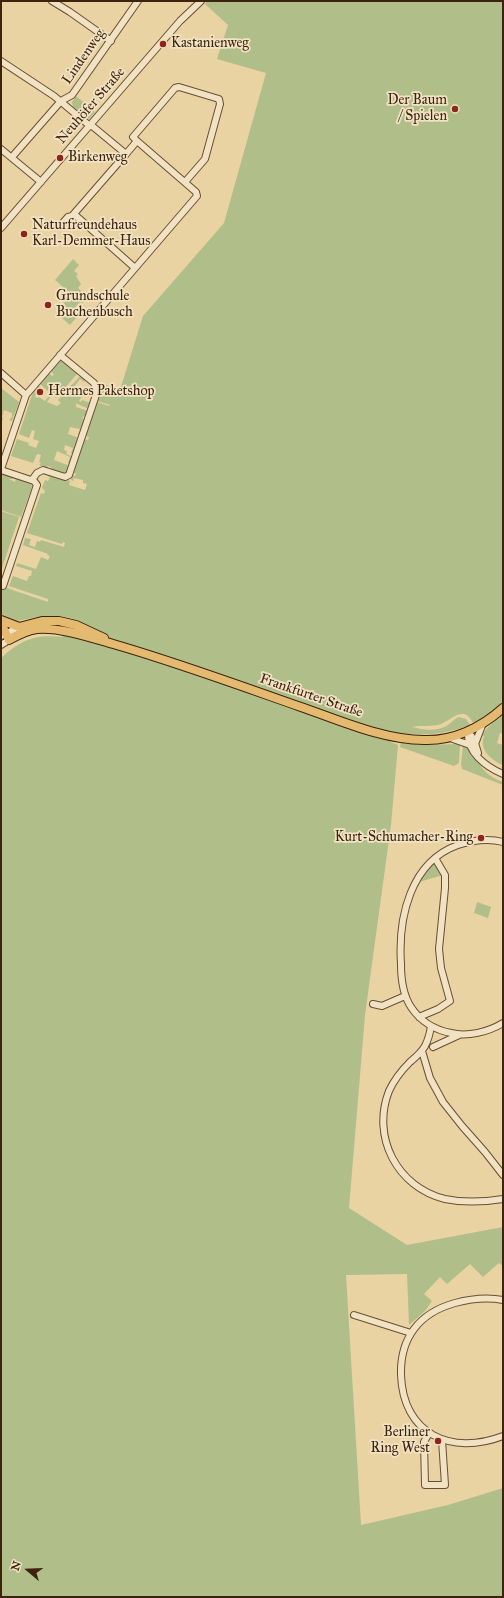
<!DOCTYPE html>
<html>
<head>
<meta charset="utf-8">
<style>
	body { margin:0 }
	#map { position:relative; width:504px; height:1598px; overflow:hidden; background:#e9d3a2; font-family:"IM FELL Great Primer",serif }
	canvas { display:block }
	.frame { position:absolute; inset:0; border:2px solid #3d230d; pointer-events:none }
	.north { position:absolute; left:8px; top:1550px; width:40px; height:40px; -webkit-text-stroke:3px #f1e2c3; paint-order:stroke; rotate:289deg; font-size:11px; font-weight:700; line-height:16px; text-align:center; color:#3d230d }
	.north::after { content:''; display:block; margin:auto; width:14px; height:18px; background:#3d230d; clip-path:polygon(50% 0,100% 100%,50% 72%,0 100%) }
</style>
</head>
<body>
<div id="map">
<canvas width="504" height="1598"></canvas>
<div class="frame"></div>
<div class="north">N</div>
</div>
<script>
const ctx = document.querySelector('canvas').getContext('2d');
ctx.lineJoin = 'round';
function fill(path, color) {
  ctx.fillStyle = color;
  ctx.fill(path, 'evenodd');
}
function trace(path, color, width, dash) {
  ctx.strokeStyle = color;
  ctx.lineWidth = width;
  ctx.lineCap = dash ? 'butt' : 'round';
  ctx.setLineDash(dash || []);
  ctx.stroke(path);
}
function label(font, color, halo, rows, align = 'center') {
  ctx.font = font + ' "IM FELL Great Primer",serif';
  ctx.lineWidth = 3.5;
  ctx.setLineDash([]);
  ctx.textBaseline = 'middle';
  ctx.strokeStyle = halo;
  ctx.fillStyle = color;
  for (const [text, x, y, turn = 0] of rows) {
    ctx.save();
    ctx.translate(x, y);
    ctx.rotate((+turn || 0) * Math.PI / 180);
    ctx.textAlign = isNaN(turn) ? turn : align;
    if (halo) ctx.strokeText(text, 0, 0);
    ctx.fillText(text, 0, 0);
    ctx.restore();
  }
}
fill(new Path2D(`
	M207,1H503V703L492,713L473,723C464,705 453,719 441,724C433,727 421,725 412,727C424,730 437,732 448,725C452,722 454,719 459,717L466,719L470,725C437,738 402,737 369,726L367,732L398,745L391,825L365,1015L349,1208L407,1245L503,1227V1266L499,1263L483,1277L470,1264L447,1284L440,1277L424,1294L432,1301L425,1311L409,1325L407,1274L346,1275L361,1525L448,1505L503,1488V1597H1V658C21,640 34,634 62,637L67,621L51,617H38L12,622V619L1,614V586L48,602V599L9,586L13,576L27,581L29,576H31L32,571L16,566L17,563L36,569L41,557L48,560L50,556L47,555L48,554L23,545L25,538L31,539L29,545L35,547L37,541L40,542L41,540L64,547L65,543L63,542L62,544L27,533L41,493L44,494L45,491L42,488L45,480L48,481L50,478L47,475L49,474L70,481L69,485L85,490L87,484L83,483V480L74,478L73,481L71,480L72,475L75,476L76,474L73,472L84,439L88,440L89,437L86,436L97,402L109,406L110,405L97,401L103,384L120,390L143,316L224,223L266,73L217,59L228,25L205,4Z
	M76,96L95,112L89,119L73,107L72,102Z
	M73,259L79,265L74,271L78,274L76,276L81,284L78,288L88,297L82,303L80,302L72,311L63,304L72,295L55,280Z
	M61,306L76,318L70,325L56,313Z
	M60,361H63L77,374L56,398L40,384L49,373L52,376L54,375L51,371Z
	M80,376L85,381L84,382L80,379L74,387L80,393L79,395L82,396L79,401L81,402L82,400L91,403L89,409L75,403L76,404V407L88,411L86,416H84L82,418L85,420L80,436L78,435L80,429L70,427L68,434L79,438L74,454L71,453L73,448L65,445L64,450L67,451L66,454L73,457L71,463H68L70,457L57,451L54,460L70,466L67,473L65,474L51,469V467L48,466L47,468L39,465L41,463L39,462L41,455L37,454L33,463L11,456L17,439L29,443L28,445L36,448L39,441L33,439L35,431L32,430L29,438L19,434L33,392L38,385L41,388L37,391L35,397L38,398L39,397L45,401L49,396L48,394L51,396L47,402L57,406L61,403L58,400Z
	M1,388L19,402L12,421L9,420L12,417V413L4,410L2,417L3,418L2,421L1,420Z
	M1,473L13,477V479H9L15,482L16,478L30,482L32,487L21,517L1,510Z
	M1,511L19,517L1,571Z
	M503,714V733H500L497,743L503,745V765C491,760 479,750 484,736L482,735L487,728Z
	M401,743L420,745L460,744L459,763L454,766L400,747Z
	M463,745C481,758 477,773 503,782V785L462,769L461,764Z
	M433,863L443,875L419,882Z
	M477,902L491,907L488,918L474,913Z`), '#b0be8a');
const minor = new Path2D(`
	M52,1L70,12L111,41
	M1,61L54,96L90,126
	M137,141L133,137L175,88L179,87L219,99L220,104L205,159L185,182
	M1,149L41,182
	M12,157L61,101L72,95L138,1
	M74,214L135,268
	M60,226L68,217L72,216L126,154
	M1,228L180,21L201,1
	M1,373L26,395L1,469
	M26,395L197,196L196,192L137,141L126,154L91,125
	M1,470L34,481L37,485L3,586
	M32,480L37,473L43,470L65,477L69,475L96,395V389L94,383L60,355
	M1,636L19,627
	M1,645L9,640
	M468,731C466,752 486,767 503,774
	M468,731L474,740L478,753
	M450,738L470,745
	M475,744L483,723
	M503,842C488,838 473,840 458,845C410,862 398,918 401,964C401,979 403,995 411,1007C420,1021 435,1030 451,1033C468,1037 488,1032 503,1023
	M373,1004L382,1006L405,996
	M419,1017L438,1009L450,1001L441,968L439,949L445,888V875L435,858
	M431,1026C430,1033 428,1040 425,1046C421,1053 416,1057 410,1062C401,1071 394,1080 389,1091C371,1137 397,1187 445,1199C464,1203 484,1202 503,1199
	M433,1047L459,1035
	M422,1051L430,1078L443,1102L462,1126L485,1152L503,1175
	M503,1300C487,1297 470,1299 455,1303C419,1313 400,1338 401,1375C403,1434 451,1456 503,1436
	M354,1315L411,1333
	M429,1433L424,1442L425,1485H445L442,1440`);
const major = new Path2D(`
	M1,620L19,627L42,621H59L76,625L104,638
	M1,623L9,640
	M9,640C18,635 27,630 37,629C62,627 95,639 120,646C181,664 241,686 301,707C339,720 383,740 424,740C453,741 481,728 503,708`);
trace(minor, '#684f32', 8);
trace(major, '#3d230d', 10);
trace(minor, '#f1e2c3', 6);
trace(major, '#e4ba71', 8);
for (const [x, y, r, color] of [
	[163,44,4,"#8f2418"],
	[455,109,4,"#8f2418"],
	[60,158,4,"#8f2418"],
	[24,234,4,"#8f2418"],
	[48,305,4,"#8f2418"],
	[40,392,4,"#8f2418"],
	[481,838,4,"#8f2418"],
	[438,1441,4,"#8f2418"]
]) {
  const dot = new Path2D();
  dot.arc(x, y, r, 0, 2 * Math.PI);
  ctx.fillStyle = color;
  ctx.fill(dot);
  trace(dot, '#f1e2c3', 1.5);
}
label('14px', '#3d230d', '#f1e2c3', [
	["Kastanienweg",171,44],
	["Der Baum",447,101,"right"],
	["/ Spielen",447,117,"right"],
	["Birkenweg",68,158],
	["Naturfreundehaus",32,226],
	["Karl-Demmer-Haus",32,242],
	["Grundschule",56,297],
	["Buchenbusch",56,313],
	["Hermes Paketshop",48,392],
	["Kurt-Schumacher-Ring",473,838,"right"],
	["Berliner",430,1433,"right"],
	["Ring West",430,1449,"right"]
], 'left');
label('14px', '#3d230d', '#f1e2c3', [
	["Lindenweg",84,57,-55],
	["Neuhöfer Straße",91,106,-49],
	["Frankfurter Straße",311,696,19]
]);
</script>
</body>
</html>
